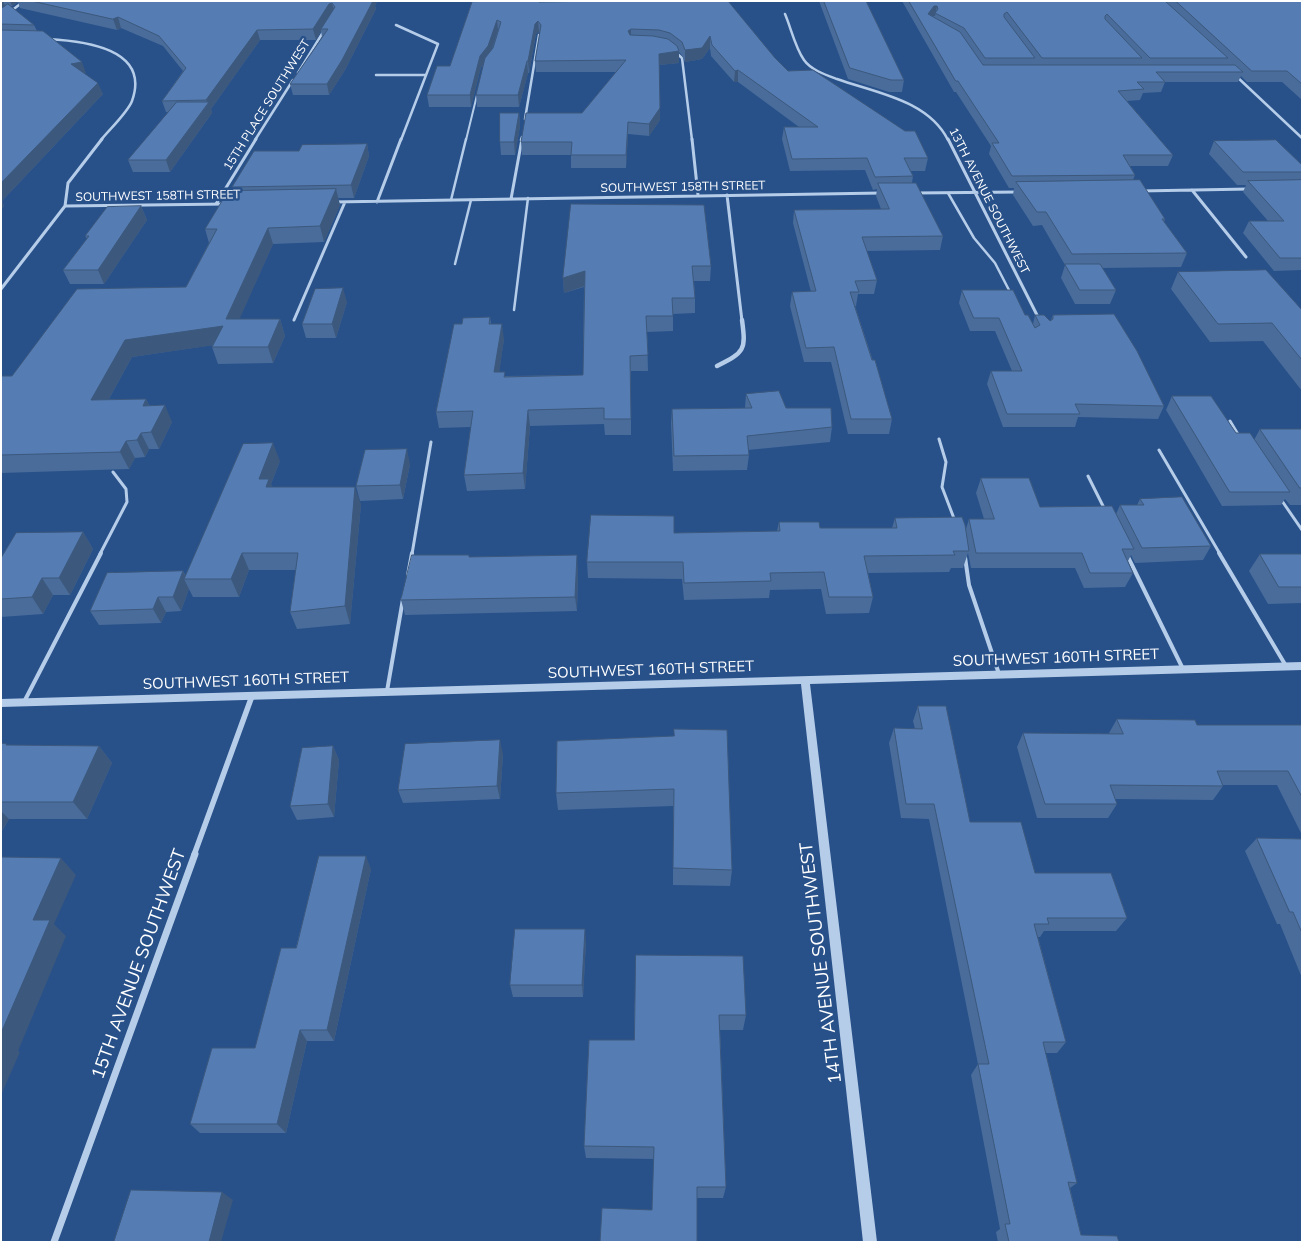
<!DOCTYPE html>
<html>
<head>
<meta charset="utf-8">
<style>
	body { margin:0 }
	#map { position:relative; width:1303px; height:1243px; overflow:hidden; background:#28518a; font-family:Mulish,sans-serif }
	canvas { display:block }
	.frame { position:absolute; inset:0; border:2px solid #fff; pointer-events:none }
</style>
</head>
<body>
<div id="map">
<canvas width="1303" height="1243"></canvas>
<div class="frame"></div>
</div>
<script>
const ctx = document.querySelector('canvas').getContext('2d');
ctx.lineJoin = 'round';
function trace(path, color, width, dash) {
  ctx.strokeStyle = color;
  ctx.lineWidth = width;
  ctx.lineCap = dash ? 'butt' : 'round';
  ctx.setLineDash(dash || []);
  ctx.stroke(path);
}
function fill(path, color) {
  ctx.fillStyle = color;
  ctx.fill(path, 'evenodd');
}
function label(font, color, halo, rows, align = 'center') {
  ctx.font = font + ' Mulish,sans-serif';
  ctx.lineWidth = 5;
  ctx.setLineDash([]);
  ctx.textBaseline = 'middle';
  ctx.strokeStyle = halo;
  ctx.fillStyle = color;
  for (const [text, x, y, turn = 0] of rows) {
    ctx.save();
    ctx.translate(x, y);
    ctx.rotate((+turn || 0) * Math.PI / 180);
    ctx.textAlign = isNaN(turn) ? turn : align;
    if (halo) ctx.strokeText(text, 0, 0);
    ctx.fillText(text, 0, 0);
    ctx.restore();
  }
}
trace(new Path2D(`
	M466,140L477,95`), '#b6cde9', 2);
trace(new Path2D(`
	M948,193L974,238L995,263L1010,292
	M451,200L466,139
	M455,264L471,200
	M514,310L528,198`), '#b6cde9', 2.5);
trace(new Path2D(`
	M1230,421L1239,436
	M939,439L946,462L942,487L955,521
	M1159,450L1220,554
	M1088,476L1105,510
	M1280,498L1302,530
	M100,554L127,502L126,489L113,472
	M412,554L431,442`), '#b6cde9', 3);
trace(new Path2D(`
	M1219,553L1286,666
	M1127,555L1183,669
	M965,557L969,585L999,674
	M408,575L412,553
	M387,691L403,599
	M24,702L101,553`), '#b6cde9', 4);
trace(new Path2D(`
	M785,14C791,28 795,47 804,60C811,70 826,75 837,79C876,93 928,100 948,140
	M1,19L24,1
	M396,25L438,44L401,140
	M48,39C83,41 151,48 132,101C128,112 109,130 101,140
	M673,50L682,58L692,140
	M298,73L325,29
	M376,75H426
	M1235,75L1302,138
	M525,119L539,35
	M255,140L293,80
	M521,140L522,137`), '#b6cde9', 2.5);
trace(new Path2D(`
	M692,139L698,195
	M948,139L1040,321
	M1192,190L1246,257
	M1140,191L1249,189
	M915,193L1019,192
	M727,195L742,321
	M511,199L522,139
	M333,202L882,193
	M377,202L401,139
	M216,204L256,139
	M65,206L68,183L102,139
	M65,206L227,204
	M1,289L65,206
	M294,320L345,202`), '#b6cde9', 3);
trace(new Path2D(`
	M717,366C745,352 746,350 742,320`), '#b6cde9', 4.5);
trace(new Path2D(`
	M194,855L252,696`), '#b6cde9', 5.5);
trace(new Path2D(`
	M54,1242L195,854`), '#b6cde9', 7);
fill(new Path2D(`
	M1302,662V670L810,684L877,1242H863L801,684L1,707V699Z`), '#b6cde9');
fill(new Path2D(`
	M1,1H377L375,6L376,9L345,70L329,95H293L290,84L322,37L321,31L316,40H260L211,109L212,113L170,172H133L128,160L169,112H166L162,101L183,71L163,46L121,28L117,30L20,8L18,2L12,6H10L34,25L37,31L86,73H84L103,94L2,201L4,206L1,209Z
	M476,1H541V2H600L775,58L788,71L928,158L925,171H910L913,176L912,183L943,236L940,250L866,251L877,280L874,294H858L856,306H855L892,419L889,434H848L831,362H804L790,306L792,292H811L793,223L794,210L881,209L876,196L877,189L873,190L865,170L790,171L782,139L784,127H799L738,82H734L711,56L710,48L702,59L685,62L681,54L679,52V63L659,65L660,120L649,136L628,134L626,168H571V155H522L521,142L582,113L616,72H536L535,61L540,33L539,32L536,34L529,73H528L519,107H477L476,95L484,65L481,67L471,107H429L427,95L450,66ZM498,30L493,48L492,51Z
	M819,1H866L904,80L902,92H889L848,79Z
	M902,1H1302V100L1282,82H1247L1241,76L1238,82H1165L1161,92L1143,93L1140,100L1127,101L1173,155L1168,166H1130L1135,175L1133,180L1165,219L1164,222L1187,253L1181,267L1102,268L1116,290L1110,304H1075L1061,278L1065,265L1042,225L1033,226L1013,195L1014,188H1009L989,154L991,146L956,92H954Z
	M519,113L520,126L515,155H501L500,142Z
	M1214,141L1302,165V270L1274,271L1243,233L1249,221H1268L1243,192L1246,185H1237L1209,154Z
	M367,144L369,156L354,198H338L340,205L324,242L273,244L239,319H280L285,336L273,363L218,364L212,347L213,345L132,357L109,399H146L149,405L172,422L159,449H149L145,457L135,458L129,469L1,473V376H12L186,287L209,243L205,229L234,191L232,187L299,151Z
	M571,204L711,266L710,281H694L695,298V313L673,314V331L647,332L648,371H631V435H605L604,424L530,426L525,489L467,491L464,475L471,427L439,428L436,412L490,317L491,324L504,339L499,372L505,376L583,375L584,287L564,293L563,278Z
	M141,206L147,220L104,284H70L63,270L87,239L85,236Z
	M1178,272L1302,310V391L1263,341L1210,342L1171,289Z
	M962,290L1025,315L1033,324L1035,315L1050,321L1051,320L1053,315L1164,406L1158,419L1078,417L1075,427H1003L987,384L991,371H1012L995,331H970L959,303Z
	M347,302L336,338H306L302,324Z
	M746,394L786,408L832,427L830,442L748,450L749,455L747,470L673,471L671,423L672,409L745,408Z
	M1172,396L1236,433L1254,440L1260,429H1302V505H1290L1285,499L1281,505L1222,506L1166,410Z
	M280,461L271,484L272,487L361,504L350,624L297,629L290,612L296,570H249L239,597H193L189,589L181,611L166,612L161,623L99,625L90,611L183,571L186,576Z
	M410,464L403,499L360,501L356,486Z
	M981,478L1040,507L1116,514L1120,505H1137L1140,499L1211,546L1203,560L1135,563L1131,555L1128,561L1133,573L1125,587L1084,588L1075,568H971L968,553L963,568H951L949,572L868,573L873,597L869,613L826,614L821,589L770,590L769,598L684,600L682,579L588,578L587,562L674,533L777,531L779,522L820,528H892L895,518L966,529L969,519H984L976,493Z
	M83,532L93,549L70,595H53L43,614L1,617V558Z
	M1260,554H1302V603L1268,604L1249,571Z
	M469,557L578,570L577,611L405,615L401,600Z
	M918,706L970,822L1035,873L1127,918L1116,931H1044L1040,937H1038L1066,1042L1057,1053H1045L1077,1183L1070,1188L1081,1235L1119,1242H998L996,1232L1000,1229L971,1075L978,1064L929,819L901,818L889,743L894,728L915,729L913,721Z
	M1117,719L1197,725H1302V835L1277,785H1223V786L1213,800L1115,799L1117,804L1108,818H1037L1017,747L1023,733L1110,734L1109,733Z
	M674,736L732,870L730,886L673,885V806L558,810L556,793Z
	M1,743L8,745L99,746L112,763L87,819H9L1,833Z
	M333,746L339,760L334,817L297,820L290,806Z
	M503,754L500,799L403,803L398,790Z
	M1257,838L1302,839V978L1280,924H1277L1245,851Z
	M371,869L334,1041H307L286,1133H200L190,1124L255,1048L296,948Z
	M586,941L583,997H513L510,985Z
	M636,955L746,1015L743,1030H720L726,1187L723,1198H697L652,1210L654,1159L586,1158L584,1146L634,1040Z`), '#496c9a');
fill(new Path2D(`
	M1,1H3L7,10L1,15Z
	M10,1H17L18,2L12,6Z
	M373,1H377L375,6L376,9L345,70L329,95L327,84Z
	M332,3L335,13L321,29V31L316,40L313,29L329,4Z
	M934,6H937L935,16H932L928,14Z
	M118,17L121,28L117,30L113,19Z
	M497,20L498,30L489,58L481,67L471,107L470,95L480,56Z
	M538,21L539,32L536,34L529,73L528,61L535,24Z
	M631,29V40L628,31Z
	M257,30L260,40L211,109L212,113L170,172L166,160L208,104L206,100Z
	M710,36V48L702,59L685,62V50Z
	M679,51V63L659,65V54Z
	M527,61L528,73L519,107L518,95Z
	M82,62L86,73L75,75L71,64Z
	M738,70V82H734L735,71Z
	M98,83L103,94L2,201L4,206L1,209V183Z
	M660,108V120L649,136V124Z
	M519,113L520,126L515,155L514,142Z
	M628,122V134L626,168V155Z
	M367,144L369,156L354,198L351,185Z
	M336,189L340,205L324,242L320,226Z
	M141,206L147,220L104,284L98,270Z
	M268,228L273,244L232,336L226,319Z
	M585,271V286L564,293L563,278Z
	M343,288L347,302L336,338L332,324Z
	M280,319L285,336L273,363L268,347Z
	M502,324L504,339L497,388L494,372Z
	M223,326L229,343L132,357L99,417L91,400L125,340Z
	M146,399L154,416L143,406Z
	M165,405L172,422L159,449L151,432Z
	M528,410L530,426L525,489L523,473Z
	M141,433L149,449L145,457L137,440Z
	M126,441L135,458L129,469L120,452Z
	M273,443L280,461L271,484L276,497L259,479Z
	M407,449L410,464L403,499L400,485Z
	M355,487L361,504L350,624L345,606Z
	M83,532L93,549L70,595L59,578Z
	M242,553L249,570L239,597L231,579Z
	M577,555L578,570L577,611L575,597Z
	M183,571L187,579H184L189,589L181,611L173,597Z
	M42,578L53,595L43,614L32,597Z
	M158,597L166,612L161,623L153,609Z
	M500,740L503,754L500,799L497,786Z
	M99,746L112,763L87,819L73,802Z
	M333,746L339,760L334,817L328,804Z
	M1,811L9,819L1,833Z
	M366,856L371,869L334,1041L327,1030Z
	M61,858L76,875L54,924L66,936L18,1051L20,1052L1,1095V1033L33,920Z
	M585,929L586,941L583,997L582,985Z
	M300,1030L307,1041L286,1133L277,1124Z
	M222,1192L233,1200L221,1242H209Z`), '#3c587d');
const building = new Path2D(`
	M32,1H373L342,60L327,84H290L328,29H321L335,7L332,3L329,4L313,29L257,30L206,100L162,101L186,68L159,36L118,17L113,19Z
	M539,1V2L600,1H728L775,58L788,71L813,70L905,131H915L928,158H904L913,176L875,177L867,158L792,159L784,127H818L738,70L735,71L712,45L710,36L702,48L685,50L682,42L670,33L659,30L631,29L628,31L630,35L653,36L668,39L677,46L679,51L659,54L660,108L649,124L628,122L626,155H571L572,142H521L526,113H582L626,60L535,61L541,25L538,21L535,24L528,61H527L518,95H476L485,58L493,48L501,22L497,20L488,46L480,56L470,95H427L437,66H450L472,2Z
	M824,1H866L904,80H891L850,68Z
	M909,1H1165L1228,58H1150L1107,14L1105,16V19L1142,58H1042L1007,12L1004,14V17L1035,58H985L964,28L935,13L938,9L937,6H934L928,14L960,32L983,65H1235L1243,72H1156L1165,82H1137L1144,89L1118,91L1173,155H1123L1135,175L1012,176L992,143H999L958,81H956Z
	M1176,1H1302V84L1287,71H1252Z
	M8,4L34,25L1,24V9Z
	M1,30L43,31L82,62L71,64L98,83L1,183Z
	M177,102H209L166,160H128Z
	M500,113H519L514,142H500Z
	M1276,140L1302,165V172H1243L1214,141Z
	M367,144L351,185L232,187L254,151H299L302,145Z
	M1140,180L1165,219H1162L1187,253L1072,254L1046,212H1037L1016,182Z
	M1302,180V258H1280L1249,221H1284L1248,181Z
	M878,183H916L943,236L862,237L877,280L855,281L859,292H850L872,360H875L892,419H851L834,347L806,348L792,292L816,291L794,210L889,209Z
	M336,189L320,226L268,228L226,319H280L268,347H212L223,326L125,340L91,400L146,399L143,406L165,405L151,432L141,433L137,440L126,441L120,452L1,455V376H12L77,289L186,287L217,229H205L228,191Z
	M571,204L704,205L711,266H692L695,298H672L673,316H646L648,355L630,356L631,419H604V408L528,410L523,473L464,475L473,411L436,412L454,324H462L463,318L490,317L489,324H502L494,372H505L504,377L583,375L585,271L563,278Z
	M141,206L98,270H63L89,236H85L107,207Z
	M1065,264H1100L1116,290H1080Z
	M1266,270L1302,310V360L1272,323L1218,324L1178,272Z
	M343,288L332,324H302L315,289Z
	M962,290H1013L1025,315H1028L1035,328L1040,325L1035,315H1044L1050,321L1053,319V315L1114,314L1137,351L1164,406L1075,404L1080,414H1007L991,371H1022L999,318H974Z
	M779,391L786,408H831L832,427L747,436L749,455L674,456L672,409L752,408L746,394Z
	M1172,396H1211L1236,433H1250L1290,492H1230Z
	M1260,429H1302V488H1300Z
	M273,443L259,479H269L266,487H355L345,606L290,612L298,553H242L231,579H184L243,444Z
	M407,449L400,485L356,486L365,450Z
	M981,478H1029L1040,507L1112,506L1134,549H1122L1133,573H1090L1082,553H976L969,519H994Z
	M1182,497L1211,546L1142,548L1120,505H1144L1140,499Z
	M591,515L674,516V533L780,531L779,522H819L820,528H897L895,518L962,517L965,525L969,551H953L955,555L864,556L873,597H829L824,572L770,573L771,581L684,583L683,562H587Z
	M83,532L59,578H42L32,597L1,599V558L16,533Z
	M1260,554H1302V587H1279Z
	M412,555H469V557L577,555L575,597L401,600Z
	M183,571L173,597H158L153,609L90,611L107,573Z
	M918,706H946L970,822H1021L1035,873H1111L1127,918H1047L1049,924H1034L1066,1042H1043L1077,1183L1068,1182L1081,1235L1117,1236L1119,1242H1009L1005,1224H1010L978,1064H989L934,804H906L894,728L922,729Z
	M1117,719L1195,720L1197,725H1302V797L1288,771H1217L1223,786L1110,785L1117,804H1045L1023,733L1123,734Z
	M674,729L727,730L732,870L673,868L674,789L556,793L557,741L674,736Z
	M500,740L497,786L398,790L405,744Z
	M1,743L7,744L6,745L99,746L73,802H1Z
	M333,746L328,804L290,806L302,748Z
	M1257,838L1302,839V933L1293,912H1290Z
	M319,856H366L327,1030H300L277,1124H190L212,1048H255L281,948H296Z
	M1,857L61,858L33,920H50L1,1033Z
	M515,929H585L582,985H510Z
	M636,955L743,956L746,1015H719L726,1187H697V1242H600L602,1208L652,1210L654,1147L584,1146L589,1040H634Z
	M131,1190L222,1192L209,1242H114Z`);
fill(building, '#557db3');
trace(building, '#3c587d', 1);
label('12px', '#fff', '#28518a', [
	["15TH PLACE SOUTHWEST",267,105,-58],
	["SOUTHWEST 158TH STREET",683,187,-1],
	["SOUTHWEST 158TH STREET",158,196,-1],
	["13TH AVENUE SOUTHWEST",989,201,63]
]);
label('15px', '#fff', '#28518a', [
	["SOUTHWEST 160TH STREET",1056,658,-2],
	["SOUTHWEST 160TH STREET",651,670,-2],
	["SOUTHWEST 160TH STREET",246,681,-2]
]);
label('18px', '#fff', '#28518a', [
	["14TH AVENUE SOUTHWEST",821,963,-97],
	["15TH AVENUE SOUTHWEST",139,964,-70]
]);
</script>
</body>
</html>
